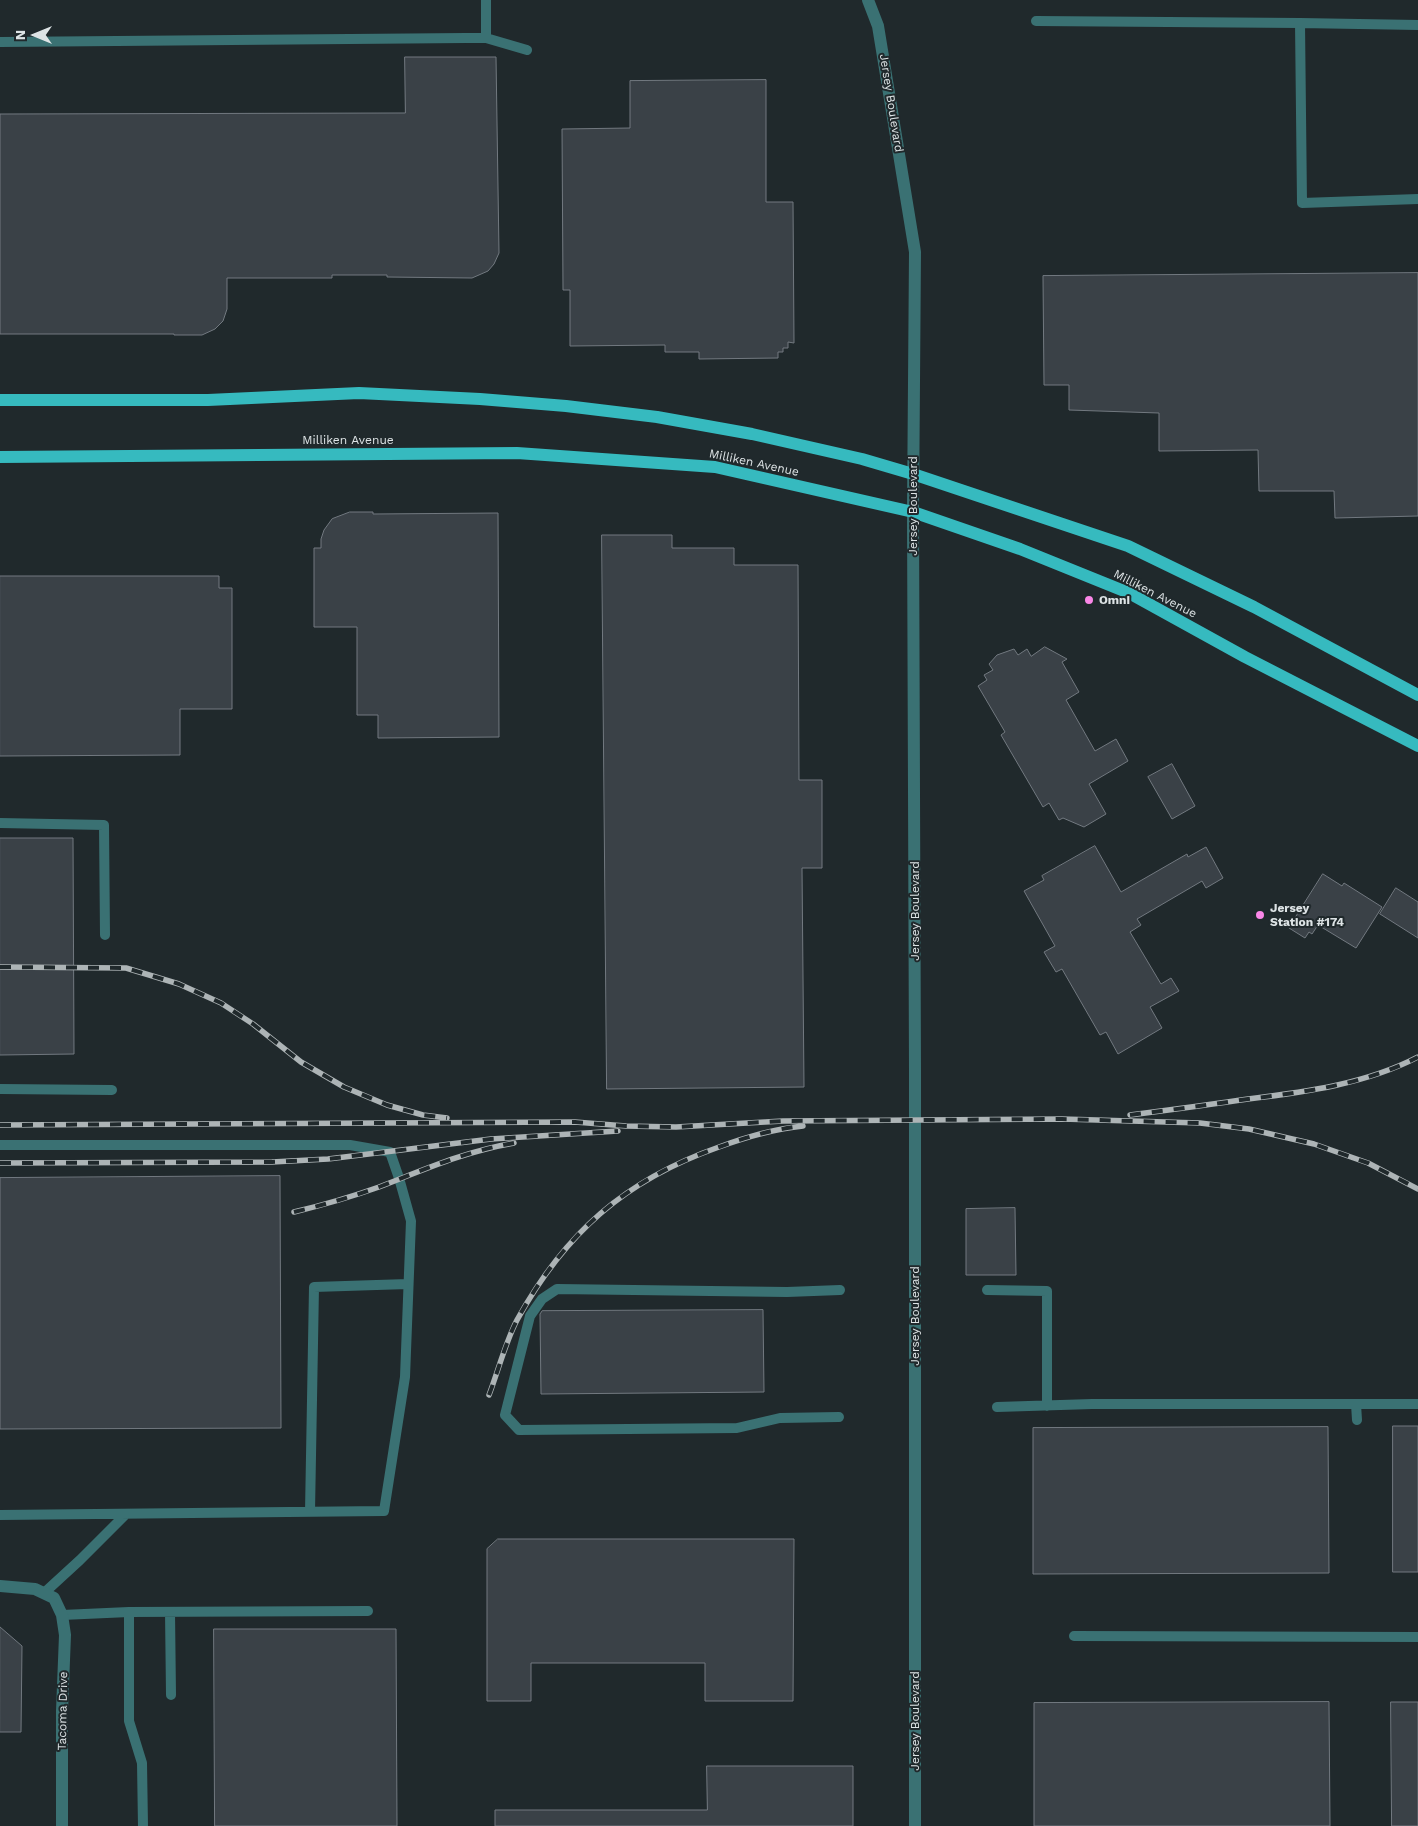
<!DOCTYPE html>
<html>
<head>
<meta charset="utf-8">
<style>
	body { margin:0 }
	#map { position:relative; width:1418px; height:1826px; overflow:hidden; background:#20292c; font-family:"Work Sans",sans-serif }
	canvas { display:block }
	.north { position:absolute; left:10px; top:10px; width:50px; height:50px; -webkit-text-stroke:4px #20292c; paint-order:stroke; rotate:270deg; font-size:14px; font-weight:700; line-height:20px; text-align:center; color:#dde3e5 }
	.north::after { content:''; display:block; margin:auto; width:18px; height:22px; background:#dde3e5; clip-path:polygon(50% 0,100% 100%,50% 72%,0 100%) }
</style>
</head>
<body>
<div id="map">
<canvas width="1418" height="1826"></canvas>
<div class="north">N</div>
</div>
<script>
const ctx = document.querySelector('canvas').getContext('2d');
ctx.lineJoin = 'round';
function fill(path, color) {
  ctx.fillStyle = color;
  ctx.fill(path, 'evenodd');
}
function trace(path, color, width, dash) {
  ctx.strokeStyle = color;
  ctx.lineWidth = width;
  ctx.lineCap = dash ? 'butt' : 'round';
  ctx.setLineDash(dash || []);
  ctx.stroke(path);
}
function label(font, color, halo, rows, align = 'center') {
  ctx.font = font + ' "Work Sans",sans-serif';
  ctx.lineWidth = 4;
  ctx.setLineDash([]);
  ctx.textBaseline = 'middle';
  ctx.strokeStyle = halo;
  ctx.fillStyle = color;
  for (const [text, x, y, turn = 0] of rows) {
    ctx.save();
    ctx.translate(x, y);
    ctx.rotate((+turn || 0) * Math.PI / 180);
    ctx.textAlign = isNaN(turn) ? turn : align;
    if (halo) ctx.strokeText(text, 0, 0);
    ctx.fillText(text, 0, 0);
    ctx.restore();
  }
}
const building = new Path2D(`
	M405,57H496L499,253L494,264L488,271L472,278L387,277V275H332V278H227V309L223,321L215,329L202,335H174V334H0V114L405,113Z
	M766,80V202H793L794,343L788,342V348H783V352H778V358L699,359V352H665V345L570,346V290H563L562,129L630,128V81Z
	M1418,273V516L1335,518L1334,491H1259L1258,450L1159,451V413L1069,410V385H1044L1043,276Z
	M350,512H373V514L498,513L499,737L378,738V715H357V627H314V548H321V539L324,530L332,519Z
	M602,535H672V548H734V565H798L799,780H822V868H802L804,1087L607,1089Z
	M0,576H219V588H232V709H180V755L0,756Z
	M1045,647L1067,659L1062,662L1079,692L1066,700L1095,751L1116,739L1128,761L1089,784L1106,814L1084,827L1063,818L1059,820L1049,803L1043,807L1001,735L1005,732L978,686L987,680L984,675L993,670L989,664L997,655L1014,649L1018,655L1027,649L1031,656Z
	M1172,764L1195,806L1172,819L1148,777Z
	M0,838H73L74,1054L0,1055Z
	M1095,846L1121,892L1187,854L1188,857L1206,847L1223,878L1206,888L1202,881L1137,919L1141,925L1130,932L1161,984L1171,978L1179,991L1150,1007L1162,1028L1118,1054L1106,1032L1100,1035L1062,969L1056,972L1044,952L1055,946L1024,891L1044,880L1042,876Z
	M1323,874L1342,886L1344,883L1382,907L1356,948L1318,925L1312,934L1309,932L1305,938L1289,928Z
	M1396,888L1418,902V938L1380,914Z
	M280,1176L281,1428L0,1429V1178Z
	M1015,1208L1016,1275H966V1209Z
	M763,1310L764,1392L541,1394L540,1314L542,1311Z
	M1393,1426H1418V1572H1393Z
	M1328,1427L1329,1573L1033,1574V1428Z
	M498,1539H794L793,1701H705V1663H531V1701H487V1549Z
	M0,1627L22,1646L21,1732H0Z
	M214,1629H396L397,1826H215Z
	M1329,1702L1330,1826H1034V1703Z
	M1391,1702H1418V1826H1392Z
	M707,1766H853V1826H495V1810H707Z`);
fill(building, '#3a4147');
trace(building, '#727980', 1);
trace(new Path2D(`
	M486,0V38
	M1036,21L1300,23
	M1418,25L1300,23L1302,203L1418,199
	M0,42L466,38H486L527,50
	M0,823L104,825L105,935
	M0,1089L112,1090
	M0,1145H350L390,1152L399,1178L411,1221L405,1377L384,1511L0,1515
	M987,1290L1047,1291V1406
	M1356,1404L1357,1420
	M997,1407L1092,1404H1418
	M839,1417L780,1418L737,1428L519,1430L505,1415L530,1316L542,1299L557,1289L787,1292L840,1290
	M310,1512L314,1287L408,1284
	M44,1593L80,1560L126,1514
	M170,1612L171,1695
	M62,1615L129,1612
	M1074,1636L1418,1637
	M143,1826L142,1763L129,1721V1612L368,1611`), '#3a7173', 10);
trace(new Path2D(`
	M868,0L878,26L915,252L913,512L915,1070V1826
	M0,1586L35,1589L54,1598L62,1615L65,1635L62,1711V1826`), '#3a7173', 12);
trace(new Path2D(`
	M0,400H208L359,393L480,399L566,406L657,417L752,434L862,459L913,474L1128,546L1254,607L1418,695
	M0,457L517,453L715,467L913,512L1020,549L1129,593L1245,657L1418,746`), '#36babf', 12);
const rail = new Path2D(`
	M0,967L126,968L179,984L221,1003L253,1024L301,1062L344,1087L387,1105L423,1115L447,1118
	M1130,1115C1169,1110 1208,1105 1248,1099C1306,1092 1366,1084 1418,1057
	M0,1125L575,1122L626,1126L676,1127L783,1121L1062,1119L1200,1123L1249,1129L1314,1144L1368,1163L1418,1189
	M0,1163L272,1162L328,1159L491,1139L618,1131
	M294,1212C323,1205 351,1197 379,1187C426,1169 463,1152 514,1143
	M489,1395C498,1371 506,1341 517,1320C565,1233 625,1180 719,1147C746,1137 774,1129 803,1126`);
trace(rail, '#adb4b6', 5.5);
trace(rail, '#20292c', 4, [11]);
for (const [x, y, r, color] of [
	[1089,600,5,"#fa87e7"],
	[1260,915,5,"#fa87e7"]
]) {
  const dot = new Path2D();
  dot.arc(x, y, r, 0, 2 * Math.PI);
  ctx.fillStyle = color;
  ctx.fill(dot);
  trace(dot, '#20292c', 2);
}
label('12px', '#dde3e5', '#20292c', [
	["Jersey Boulevard",891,103,81],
	["Milliken Avenue",348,440],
	["Milliken Avenue",754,463,12],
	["Jersey Boulevard",913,506,-90],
	["Milliken Avenue",1155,594,27],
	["Jersey Boulevard",915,911,-90],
	["Jersey Boulevard",915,1316,-90],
	["Tacoma Drive",63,1711,-89],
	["Jersey Boulevard",915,1721,-90]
]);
label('bold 12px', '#dde3e5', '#20292c', [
	["Omni",1099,600],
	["Jersey",1270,908],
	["Station #174",1270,922]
], 'left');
</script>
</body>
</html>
